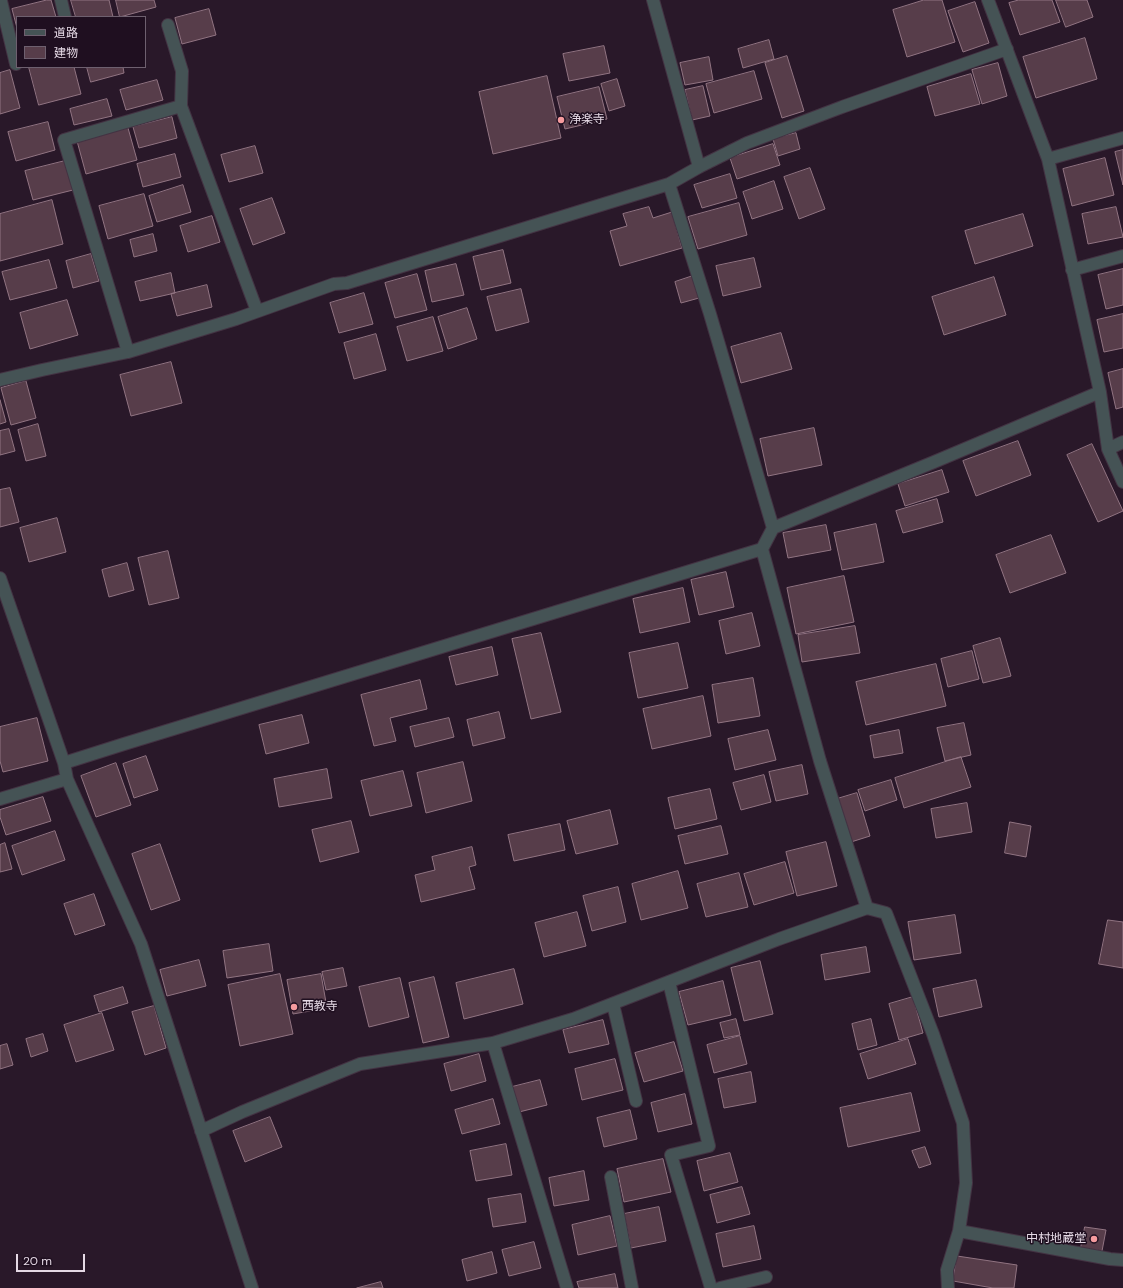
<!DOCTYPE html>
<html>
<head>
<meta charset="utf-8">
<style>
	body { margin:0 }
	#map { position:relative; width:1123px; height:1288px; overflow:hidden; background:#291829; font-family:"DM Sans","Noto Sans JP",sans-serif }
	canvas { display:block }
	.legend { position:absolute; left:16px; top:16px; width:130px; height:52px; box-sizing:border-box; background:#1f0f20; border:1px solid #6e606f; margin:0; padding:5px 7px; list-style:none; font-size:12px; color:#e5d9e5 }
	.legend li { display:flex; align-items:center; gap:8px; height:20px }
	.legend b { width:20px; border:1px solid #6e606f }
	.scale { position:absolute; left:16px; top:1254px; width:69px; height:18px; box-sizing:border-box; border:2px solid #e5d9e5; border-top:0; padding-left:5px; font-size:12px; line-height:14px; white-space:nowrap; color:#e5d9e5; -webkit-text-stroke:3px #1f0f20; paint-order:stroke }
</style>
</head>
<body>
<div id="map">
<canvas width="1123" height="1288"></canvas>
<ul class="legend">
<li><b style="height:5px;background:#455355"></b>道路</li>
<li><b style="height:11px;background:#573d4a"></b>建物</li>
</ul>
<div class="scale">20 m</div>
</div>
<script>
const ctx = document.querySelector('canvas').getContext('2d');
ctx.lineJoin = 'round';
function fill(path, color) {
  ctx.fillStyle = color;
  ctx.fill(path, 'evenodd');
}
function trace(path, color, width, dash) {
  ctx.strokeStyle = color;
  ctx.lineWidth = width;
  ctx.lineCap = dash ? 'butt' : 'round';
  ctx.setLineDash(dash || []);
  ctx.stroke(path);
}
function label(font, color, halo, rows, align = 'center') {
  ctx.font = font + ' "DM Sans","Noto Sans JP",sans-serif';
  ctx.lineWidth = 3;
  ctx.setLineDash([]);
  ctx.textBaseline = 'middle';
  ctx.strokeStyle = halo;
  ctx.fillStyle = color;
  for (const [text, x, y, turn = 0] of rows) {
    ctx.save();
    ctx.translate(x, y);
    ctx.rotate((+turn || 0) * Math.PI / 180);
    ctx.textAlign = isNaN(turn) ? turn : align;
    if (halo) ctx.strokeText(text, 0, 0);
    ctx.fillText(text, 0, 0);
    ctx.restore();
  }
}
const building = new Path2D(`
	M47,0H51L56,17H17V28L12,9Z
	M71,0H109L113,17H76Z
	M116,0H154L156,7L120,17Z
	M924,0H942L955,42L907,57L893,10Z
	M1019,0H1052L1060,22L1020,35L1009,3Z
	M1056,0H1087L1093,17L1066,27Z
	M975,2L989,43L963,52L948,11Z
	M209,9L216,35L182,44L175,18Z
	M1085,38L1097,79L1036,98L1023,57Z
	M769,40L774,59L743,68L738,49Z
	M604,46L610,73L569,81L563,54Z
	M787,56L804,111L782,118L765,63Z
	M709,57L713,80L685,85L680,63Z
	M998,63L1007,96L982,104L972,70Z
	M29,67H74L81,94L39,105Z
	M87,67H123L124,73L91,82Z
	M10,70L20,108L0,114V73Z
	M754,71L762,99L714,113L706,84Z
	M971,74L980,104L935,116L927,87Z
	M547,76L561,138L493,154L479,92Z
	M617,79L625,106L609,111L601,84Z
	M157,80L163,100L126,110L120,90Z
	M703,86L710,116L692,120L685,90Z
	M599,87L607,119L565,129L557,97Z
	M107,99L112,116L74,125L70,109Z
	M172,117L177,138L139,148L133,127Z
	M48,122L55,150L16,161L8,132Z
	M128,128L137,160L86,174L77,141Z
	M796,133L800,149L778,156L773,139Z
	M773,144L780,165L737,179L730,158Z
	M255,146L263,173L229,182L221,155Z
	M1123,150V185L1115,152Z
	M175,154L181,177L143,187L137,164Z
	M1105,158L1114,195L1072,206L1063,169Z
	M65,161L73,190L33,200L25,171Z
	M810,168L825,209L799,219L784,177Z
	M730,174L737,198L702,208L694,185Z
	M774,181L783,209L752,219L743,192Z
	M183,185L191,212L157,222L149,196Z
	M144,194L153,226L108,239L99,206Z
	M272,198L285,233L253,245L240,209Z
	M52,200L63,244L0,261V214Z
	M739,203L747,235L698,249L688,217Z
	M649,207L653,218L672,212L682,248L620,266L610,231L627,226L623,214Z
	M1116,207L1123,237L1088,244L1082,214Z
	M1023,214L1033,246L975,264L965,231Z
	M212,216L220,242L188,252L180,226Z
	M153,234L157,251L134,257L130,240Z
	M503,250L511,283L481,290L473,257Z
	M91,254L99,281L73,288L66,261Z
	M754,258L761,287L723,296L716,266Z
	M49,260L57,288L10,300L2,272Z
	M456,264L464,295L432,302L425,271Z
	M1123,269V305L1106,309L1098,275Z
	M171,273L175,293L140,301L135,282Z
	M417,274L427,310L395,318L385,283Z
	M693,276L699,298L681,303L675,282Z
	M994,277L1006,315L944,335L932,297Z
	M207,285L212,307L177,316L171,294Z
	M521,289L529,322L496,331L487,297Z
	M364,293L373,324L339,333L330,303Z
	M67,300L78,335L30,349L20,313Z
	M467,308L477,339L448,349L438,317Z
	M1123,314V348L1104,352L1097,320Z
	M433,317L443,351L407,361L397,327Z
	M781,333L792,369L741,383L731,347Z
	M376,334L386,370L354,379L344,343Z
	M171,362L182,403L131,416L120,375Z
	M1123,369V407L1116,409L1108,373Z
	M26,381L36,418L11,425L1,388Z
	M0,400L6,422L0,424Z
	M38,424L46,456L26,461L18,430Z
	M814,428L822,465L768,476L760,439Z
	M9,429L15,451L0,455V431Z
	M1018,441L1031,475L976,496L963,461Z
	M1092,444L1123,511L1098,522L1067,455Z
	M942,470L949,492L905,506L898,484Z
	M10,488L19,522L0,527V490Z
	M937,499L943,522L903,533L896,511Z
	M57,518L66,552L29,562L20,528Z
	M876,524L884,562L842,570L834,533Z
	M826,525L831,550L788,558L783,533Z
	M1051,535L1066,573L1010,593L996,555Z
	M168,551L179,598L149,605L138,558Z
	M127,563L134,590L109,597L102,570Z
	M726,572L734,607L699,615L691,580Z
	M844,576L854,622L796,634L787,588Z
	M683,588L690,622L640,633L633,599Z
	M752,613L760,646L726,654L719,621Z
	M855,626L860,653L802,662L798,635Z
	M541,633L561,712L531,719L512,639Z
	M1000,638L1011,676L983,683L973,646Z
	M678,643L688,688L638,698L629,653Z
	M492,647L498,675L456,685L449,657Z
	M972,651L979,679L948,687L941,659Z
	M936,664L946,706L866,725L856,682Z
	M753,678L760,716L718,723L712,685Z
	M420,680L427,709L390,718L396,741L374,746L361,695Z
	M703,696L711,736L652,749L643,709Z
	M499,712L505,738L473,746L467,720Z
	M302,715L309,743L266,754L259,725Z
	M37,718L48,761L3,772L0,761V727Z
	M449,718L454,737L415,747L410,727Z
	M964,723L971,755L945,761L937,728Z
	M768,730L776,760L735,770L728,739Z
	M899,730L903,753L874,758L870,736Z
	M146,756L158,790L134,798L123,764Z
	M961,757L971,787L904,808L895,778Z
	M463,762L472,801L426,813L417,773Z
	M116,763L131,805L96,817L81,776Z
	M802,765L808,794L776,801L769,772Z
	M327,769L332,798L279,807L274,779Z
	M403,771L412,806L370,816L361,781Z
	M764,775L771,802L741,810L733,783Z
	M891,780L897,800L865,811L858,790Z
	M710,789L717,819L675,829L668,798Z
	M857,793L870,836L851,842L837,799Z
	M43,797L51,821L6,835L0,817V810Z
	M967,803L972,832L936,838L931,809Z
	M610,810L618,844L576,854L567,821Z
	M351,821L359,852L320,862L312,830Z
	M1010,822L1031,826L1026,857L1005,853Z
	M560,824L565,850L514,861L508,835Z
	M721,826L728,854L685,864L678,836Z
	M55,831L65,860L22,875L12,846Z
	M826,842L837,886L797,896L786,852Z
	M5,843L12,869L0,872V845Z
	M160,844L180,900L151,910L132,854Z
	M472,847L476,865L469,867L475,889L421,902L415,875L435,870L432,857Z
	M785,862L794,893L754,905L744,874Z
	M678,871L688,908L641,920L632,884Z
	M739,873L748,907L706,917L697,884Z
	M618,887L626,922L592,931L583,896Z
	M94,894L105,925L75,935L64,904Z
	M577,912L586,946L544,957L535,923Z
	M955,915L961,953L914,960L908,922Z
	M1108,920L1123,922V968L1099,964Z
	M269,944L273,971L227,978L223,951Z
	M866,947L870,972L825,980L821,955Z
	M199,960L206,986L167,996L160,970Z
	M760,961L773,1014L744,1021L731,968Z
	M343,968L347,986L326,990L322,972Z
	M514,969L523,1004L464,1019L456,983Z
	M280,974L293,1034L240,1046L228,985Z
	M321,974L327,1008L293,1014L287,980Z
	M434,977L449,1037L423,1043L409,983Z
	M400,978L409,1017L369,1027L359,987Z
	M976,980L982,1007L939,1017L933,989Z
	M723,981L731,1015L688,1025L679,992Z
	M123,987L128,1003L99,1012L94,996Z
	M913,997L923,1033L899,1040L889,1004Z
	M154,1006L166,1048L145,1055L132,1012Z
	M102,1013L114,1050L76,1062L64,1025Z
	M736,1019L740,1035L724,1038L720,1023Z
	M871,1019L877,1045L858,1050L852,1024Z
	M603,1020L609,1044L569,1053L563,1030Z
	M43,1034L48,1051L31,1057L26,1039Z
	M740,1036L747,1064L714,1073L707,1045Z
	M908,1039L916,1064L868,1079L860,1054Z
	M674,1042L683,1071L644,1082L635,1053Z
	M7,1044L13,1065L0,1069V1046Z
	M479,1054L486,1081L451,1091L444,1064Z
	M615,1059L623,1090L582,1100L575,1069Z
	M751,1072L756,1102L724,1108L718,1079Z
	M540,1080L547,1105L519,1112L512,1087Z
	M911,1093L920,1131L848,1147L840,1108Z
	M685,1094L692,1124L658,1132L651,1103Z
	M493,1099L500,1124L462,1134L455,1110Z
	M630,1110L637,1139L604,1147L597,1118Z
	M270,1117L282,1147L245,1162L233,1131Z
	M506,1144L512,1175L476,1181L470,1151Z
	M925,1147L931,1164L919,1168L912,1151Z
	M730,1153L738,1182L704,1191L697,1161Z
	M663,1159L671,1192L624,1202L617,1169Z
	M584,1171L589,1200L554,1206L549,1178Z
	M742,1187L750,1214L717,1223L710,1195Z
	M521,1194L526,1222L493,1227L488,1199Z
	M659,1207L666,1241L631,1248L624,1214Z
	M610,1216L617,1246L578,1255L572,1225Z
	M754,1226L761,1259L723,1267L716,1234Z
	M1085,1227L1106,1230L1102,1251L1081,1248Z
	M534,1242L541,1268L509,1276L502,1250Z
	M492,1252L497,1273L467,1281L462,1260Z
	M957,1256L1017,1265L1014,1288H993L953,1281Z
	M615,1274L618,1288H579L577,1282Z
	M381,1282L383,1288H357Z`);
fill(building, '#573d4a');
trace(building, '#917482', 1);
const street = new Path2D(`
	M61,0L65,17
	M653,0L699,167
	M988,0L1048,159L1100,392L1108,449L1123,482
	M1,1L16,64
	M181,106L257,311
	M1048,159L1123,138
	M669,184L710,314L773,528L762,549L820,761L867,908
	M1072,270L1123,256
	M128,352L64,140L181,106L182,71L168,25
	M0,380L42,370L128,352L236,319L334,284L347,283L669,184L699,167L747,143L842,107L1007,49
	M1108,449L1123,442
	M773,528L934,462L1100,392
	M0,578L64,763L67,779L141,944L252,1288
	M64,763L124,744L762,549
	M0,799L67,779
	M669,982L709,1146L671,1155L711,1288
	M613,1004L636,1101
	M493,1043L567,1288
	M201,1131L242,1112L360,1064L493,1043L573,1019L779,939L867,908L886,913L933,1034L963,1123L966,1183L959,1231L947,1270L948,1288
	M611,1177L632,1288
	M959,1231L1110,1259L1123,1260
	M720,1288L766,1277`);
trace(street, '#433343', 14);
trace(street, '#455355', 12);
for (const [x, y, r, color] of [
	[561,120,4,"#f59b9e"],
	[294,1007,4,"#f59b9e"],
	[1094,1239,4,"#f59b9e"]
]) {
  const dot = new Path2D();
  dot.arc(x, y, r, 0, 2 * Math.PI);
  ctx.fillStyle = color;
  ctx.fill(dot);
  trace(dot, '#1f0f20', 1.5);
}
label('12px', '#e5d9e5', '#1f0f20', [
	["浄楽寺",569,120],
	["西教寺",302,1007],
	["中村地蔵堂",1086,1239,"right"]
], 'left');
</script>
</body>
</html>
